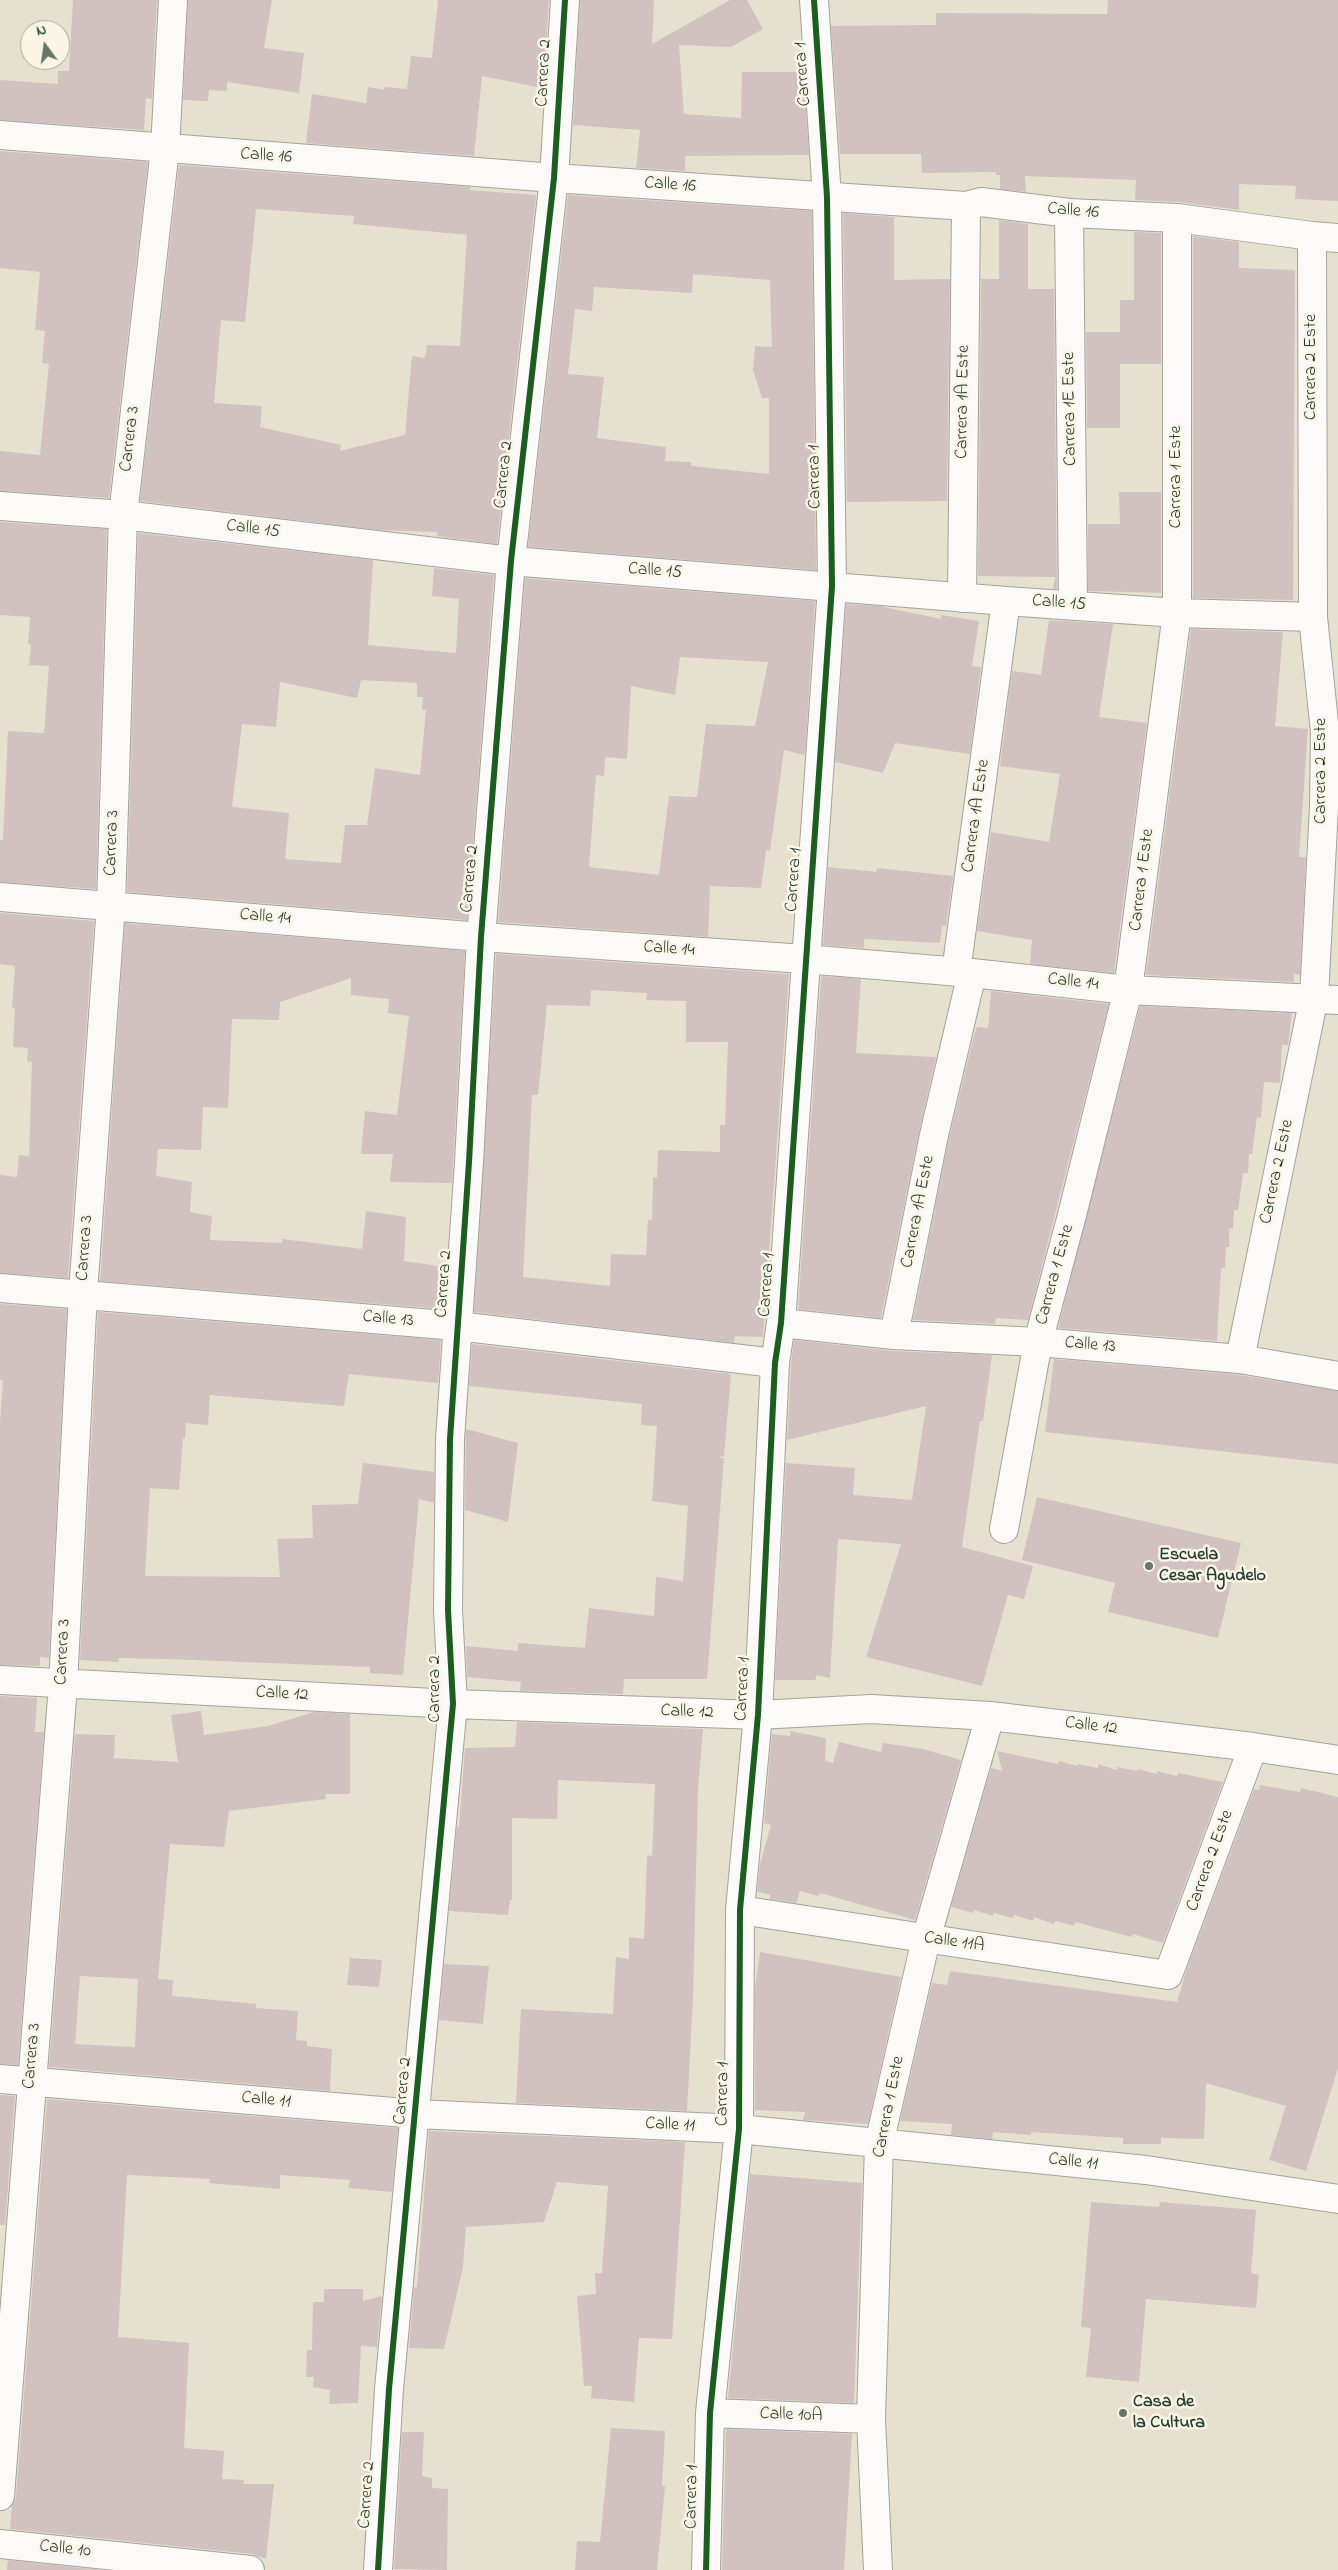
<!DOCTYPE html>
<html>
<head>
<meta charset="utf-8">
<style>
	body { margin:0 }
	#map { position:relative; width:1338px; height:2570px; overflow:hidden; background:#e6e0cf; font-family:"Indie Flower",sans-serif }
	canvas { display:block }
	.north { position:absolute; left:20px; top:20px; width:50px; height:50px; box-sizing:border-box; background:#fcf5e5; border:1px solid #a4ab9e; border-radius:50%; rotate:346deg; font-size:14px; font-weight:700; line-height:20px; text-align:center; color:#1f3d34 }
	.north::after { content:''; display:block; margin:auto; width:18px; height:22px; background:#65766a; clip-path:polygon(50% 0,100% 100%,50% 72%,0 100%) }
</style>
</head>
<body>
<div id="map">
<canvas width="1338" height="2570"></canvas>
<div class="north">N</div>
</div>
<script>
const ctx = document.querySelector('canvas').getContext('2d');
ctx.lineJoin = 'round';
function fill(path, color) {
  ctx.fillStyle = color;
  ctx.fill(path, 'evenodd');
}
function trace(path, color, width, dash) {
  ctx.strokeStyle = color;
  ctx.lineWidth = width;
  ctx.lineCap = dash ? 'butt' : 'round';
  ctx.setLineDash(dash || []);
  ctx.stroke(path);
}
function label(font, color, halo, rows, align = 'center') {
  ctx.font = font + ' "Indie Flower",sans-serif';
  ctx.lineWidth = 5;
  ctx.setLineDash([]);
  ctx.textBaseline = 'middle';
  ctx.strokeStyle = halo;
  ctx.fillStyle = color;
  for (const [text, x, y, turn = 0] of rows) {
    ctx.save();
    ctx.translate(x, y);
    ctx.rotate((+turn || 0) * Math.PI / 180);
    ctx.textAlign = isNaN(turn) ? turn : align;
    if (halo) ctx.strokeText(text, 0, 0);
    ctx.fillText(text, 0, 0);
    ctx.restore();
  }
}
fill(new Path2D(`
	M73,0H157L152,99L146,98L144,130L0,120V80L58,84V71H69Z
	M188,0H272L264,48L304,53L299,93L227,82V91L209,90L208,101L183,100Z
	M438,0H549L543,95L542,88L482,76L474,156L306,143L312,94L366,103L368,87L384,90L385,87L407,89L411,56L432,58Z
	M580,0H654L652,44L730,0H747L763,29L731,47L679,45L684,114L741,118L742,72H803L809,155L685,156V171L636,168L640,130L573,125Z
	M1108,0H1338V201L1295,199L1296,186L1239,184V210L1179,202L1135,200L1136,180L1025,176L1026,192L1000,189V175H996V172L922,173L921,154H840L831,26L936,25V13L1107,14Z
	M0,151L148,162L109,498L0,491V451L40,455L49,364L42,363L45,331L35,330L40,272L0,268Z
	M179,165L470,187V190L536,195L497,544L437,536V532L378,530L140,501ZM256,209L354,216L353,224L467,235L460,346L427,345L425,358L412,356L405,435L340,451L341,445L260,427L262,406L214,403L221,320L245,322Z
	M568,195L812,211L816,570L528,547ZM693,274L770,280L772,347L755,346L753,370L762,398H769V474L691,466V462L665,461L666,447L597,438L604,377L568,374L575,309L592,311L594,287L692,293Z
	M843,213L894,217V280L950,279L947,501L847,502Z
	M999,220L1028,224V289H1054L1057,589H1053L1055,577L978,576L981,279H999Z
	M1134,232L1161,233V364H1120V428H1087L1086,332H1120V300H1134Z
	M1193,236L1239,242V268L1295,270L1293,600L1193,598Z
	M1119,492H1161V593L1088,591V524H1120Z
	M0,522L107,529L96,889L0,882V840H3L8,731L44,733L49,666L29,665L31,645L28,644L30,617L0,615Z
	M138,533L373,560L368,645L456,653L459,599L432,596L434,568L494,575L467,920L127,892ZM361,680L417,683V697H423L422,710H426L420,775L375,768L367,825H345L341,863L285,859L289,813L232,807L242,724L276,727L280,682L357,698Z
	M525,578L815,601L805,755L784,750L770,851L766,850L761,888L710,886L708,937L498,922ZM680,657L768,662L755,726L706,724L697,797L669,796L659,875L589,867L596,775L604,776L605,757L627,759L631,686L675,695Z
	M846,604L879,606L941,619V615L979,621L972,666L981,667L970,754L895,743L883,773L835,762Z
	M1049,620L1113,624L1099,717L1147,723L1114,973L1030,964L1032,940L977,931L991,832L1049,842L1060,774L1000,766L1012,671L1041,675Z
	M1191,629L1283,632L1275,726L1308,729L1299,857H1306L1300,975L1294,974V982L1146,975Z
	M828,867L876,872L877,868L953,876L946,926H942L940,943L864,939V948L823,945Z
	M0,913L94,921L68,1278L0,1273V1175L17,1177L19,1155L29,1156L32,1062L27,1061L28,1048L13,1047L15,1008H12L15,966L0,964Z
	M125,923L465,951L452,1183L390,1182L393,1154H361L365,1111L397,1115L409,1016L388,1013L389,999L351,995V978L280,1002L279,1020L232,1019L228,1108L203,1107L201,1150L158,1149L156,1176L192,1182L190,1212L212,1216L210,1240L282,1243V1239L362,1249L366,1211L406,1217L404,1261L446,1267L443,1309L100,1281Z
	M496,954L789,974L763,1337L735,1336L734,1343L474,1312ZM591,990L647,993L646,1000L686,1001V1042H728L725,1125H720V1152L658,1150L657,1178L653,1177L652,1220H648L646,1255L611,1254L610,1286L523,1277L532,1095H538L547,1005L590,1006Z
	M821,976L861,979L856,1053L936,1057L919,1132L881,1318L798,1309Z
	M991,991L1109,1004L1028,1320L996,1318L995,1324L913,1320L949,1138L973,1039L977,1027L988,1028Z
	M1140,1006L1292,1013L1288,1045H1282L1280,1083L1264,1082L1261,1118L1257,1117L1252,1154H1249L1248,1173H1243L1238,1210H1234L1233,1229L1229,1228V1247H1226L1225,1268H1221L1217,1341L1058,1328Z
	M0,1304L67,1309L49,1658L40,1657V1666L0,1665V1423L3,1380H0Z
	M98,1312L441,1340L438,1383L349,1374L344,1406L210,1395L208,1425L186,1423L185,1438H183L179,1490L150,1488L145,1576L280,1577L277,1539L313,1538L312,1505L358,1504L363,1463L434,1472V1503L419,1499L403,1675L370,1673V1667L167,1659L118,1658L119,1662L80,1660Z
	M794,1340L893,1351L992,1355L983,1421H980L962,1547L1033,1566L1024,1599L1008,1595L982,1686L866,1657L901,1544L838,1539L830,1678L817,1675L815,1680H775L786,1463L855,1468L853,1495L912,1500L926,1406L787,1440L791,1365Z
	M472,1344L731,1374L724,1456L717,1458H724L707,1679H624L623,1694L520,1691L521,1682L467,1677L466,1646L518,1651V1643L585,1648L589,1608L654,1616L656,1577L683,1581L688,1506L652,1501L657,1426L641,1425L642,1404L469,1386Z
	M1054,1359L1233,1374L1338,1391V1464L1045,1432Z
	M466,1429L518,1443L508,1522L465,1510Z
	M1037,1497L1241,1543L1218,1638L1108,1612L1115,1583L1022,1560Z
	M0,1696L37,1698L35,1732H44L18,2065L0,2064Z
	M201,1711L204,1735L268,1726L314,1712L350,1714V1794H325L326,1799L229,1811L224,1847L170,1844L158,1979L173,1980L172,1996L256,2004V2008L298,2011L296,2040L307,2041V2046L332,2049L330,2091L49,2067L75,1734L115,1735L114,1758L178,1762L171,1715ZM80,1976L138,1979L135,2047L75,2044Z
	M517,1722L703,1729L698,1789L693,1997L687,2111L516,2103L521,2009L613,2014L616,1957L629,1959V1937L644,1939L647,1855L652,1856L655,1784L558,1780L557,1819L512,1818V1900H510L508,1915L449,1911L457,1827H459L465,1748L515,1747Z
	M790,1731L826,1738L825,1761L833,1763L839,1742L881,1752L883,1743L923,1749L961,1760L915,1920L820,1893L818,1896L800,1891L796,1903L770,1899V1895L757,1891L760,1864L771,1825L764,1823L772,1734L790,1736Z
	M997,1751L1058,1764L1059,1761L1077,1766L1078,1764L1098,1768V1764L1117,1770V1767L1137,1771L1138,1769L1157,1774V1771L1177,1776L1178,1773L1223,1782L1163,1943L1133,1934L1132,1937L1075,1922L1074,1926L1055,1921L1054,1924L1034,1917L1033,1921L1014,1915L1013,1918L994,1913L993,1916L974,1910V1913L951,1907L991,1768L1002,1771Z
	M1260,1785L1300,1792L1301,1788L1338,1797V2068L1306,2171L1269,2160L1286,2106L1206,2083L1204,2139L1161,2138V2144H1123V2138L1031,2132V2135L993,2132L992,2139L951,2135L952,2124L900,2121L932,1983L947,1985L950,1971L1177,2002L1187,1968L1254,1789L1259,1790Z
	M760,1952L901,1977L868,2124L803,2120L805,2112L755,2110V1989Z
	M350,1958L382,1960L379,1987L347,1985Z
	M444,1964L489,1966L483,2024L439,2020Z
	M0,2095L15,2096L5,2225H0Z
	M47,2099L398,2128L392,2192L348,2188L350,2180L280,2175V2189L209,2183L210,2179L127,2175L118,2337L189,2343L184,2448L224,2451L222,2479L244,2480L243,2484H274L266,2559L252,2554L10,2529L12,2505L16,2497Z
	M429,2131L685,2142L672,2339L639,2338L634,2402L591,2398L592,2386H584L577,2296L596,2294L595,2273H602L608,2186L557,2182L544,2222L466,2227L463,2267L444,2349L409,2348L414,2288L417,2287Z
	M750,2174L862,2183L854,2403L728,2398Z
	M1091,2202L1159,2207L1160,2202L1256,2210L1251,2273L1259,2275L1256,2308L1146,2299L1139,2382L1086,2377L1091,2328L1081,2327Z
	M324,2289H363V2301L382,2296L377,2347L361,2346L358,2403L329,2404L330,2390L313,2387L314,2377H306L307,2350H312L313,2302H324Z
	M611,2428L665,2431L662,2486H665L657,2570H575L577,2541L600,2542Z
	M726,2429L852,2434L844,2570H722Z
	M402,2432H424L422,2476L432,2478V2488L448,2489L447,2570L394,2569Z
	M8,2560L99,2570H7Z`), '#d2c1c1');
const street = new Path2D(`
	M1069,213L1073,605
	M0,506L123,515L511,561L1006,601L1177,613L1313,617
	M962,598L966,206
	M0,897L481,937L805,959L972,973L1128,990L1338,1000
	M956,972L1006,601
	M0,1288L457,1326L775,1363
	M781,1323L894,1335L1038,1342L1240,1359L1338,1376
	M894,1335L934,1135L972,973
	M1240,1359L1314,997L1324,807L1325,732L1313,617L1312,236
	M1004,1529L1038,1342L1072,1215L1128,990L1177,613V218
	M0,1680L453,1704L758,1715L871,1709L990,1716L1253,1747L1338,1760
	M740,1910L1168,1975L1253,1747
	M0,2079L417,2114L739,2129L1146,2170L1338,2199
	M710,2413L871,2419
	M0,2496L63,1685L83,1293L111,905L123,515L165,149L173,0
	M0,2544L250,2570
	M378,2570L389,2389L453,1704L448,1610L450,1439L469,1162L481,937L511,561L554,178L565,0
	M706,2570L710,2413L739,2129L740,1910L758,1715L775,1363L781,1323L832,586L827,197L814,0
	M878,2570L871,2419L879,2144L926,1939L990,1716`);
const secondary = new Path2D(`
	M0,135L554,178L966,206L981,202L1069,213L1177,218L1312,236L1338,238`);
trace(street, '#a3a499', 30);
trace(secondary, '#a3a499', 30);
trace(street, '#fbfaf8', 28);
trace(secondary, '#fbfaf8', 28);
trace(new Path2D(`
	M378,2570L389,2389L453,1704L448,1610L450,1439L469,1162L481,937L511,561L554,178L565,0
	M706,2570L710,2413L739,2129L740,1910L758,1715L775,1363L781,1323L832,586L827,197L814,0`), '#1b5e20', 6);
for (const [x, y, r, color] of [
	[1149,1566,5,"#65766a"],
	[1123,2413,5,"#65766a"]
]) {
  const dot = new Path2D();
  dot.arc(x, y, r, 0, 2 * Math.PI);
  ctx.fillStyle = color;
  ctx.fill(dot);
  trace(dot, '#fcf5e5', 2);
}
label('18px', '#1f3d34', '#fcf5e5', [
	["Carrera 2",545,73,-87],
	["Carrera 1",804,74,-94],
	["Calle 16",266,157,4],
	["Calle 16",670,186,4],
	["Calle 16",1073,212,5],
	["Carrera 2 Este",1312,367,-90],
	["Carrera 1A Este",964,402,-89],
	["Carrera 1E Este",1071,409,-91],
	["Carrera 3",131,439,-83],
	["Carrera 2",505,475,-84],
	["Carrera 1",816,477,-91],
	["Carrera 1 Este",1177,477,-90],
	["Calle 15",253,530,7],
	["Calle 15",655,572,4],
	["Calle 15",1059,604,4],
	["Carrera 2 Este",1322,771,-90],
	["Carrera 1A Este",977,816,-82],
	["Carrera 3",113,843,-88],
	["Carrera 2",471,879,-85],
	["Carrera 1",795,880,-86],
	["Carrera 1 Este",1143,880,-83],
	["Calle 14",265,918,5],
	["Calle 14",669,950,4],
	["Calle 14",1073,983,6],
	["Carrera 2 Este",1278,1172,-78],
	["Carrera 1A Este",919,1212,-79],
	["Carrera 3",86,1248,-86],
	["Carrera 1 Este",1056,1275,-75],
	["Carrera 2",445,1284,-86],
	["Carrera 1",768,1285,-86],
	["Calle 13",388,1320,5],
	["Calle 13",1090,1346,5],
	["Carrera 3",64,1652,-87],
	["Carrera 2",436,1689,-90],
	["Carrera 1",744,1689,-87],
	["Calle 12",282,1695,3],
	["Calle 12",687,1713,2],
	["Calle 12",1091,1727,7],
	["Carrera 2 Este",1211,1861,-70],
	["Calle 11A",954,1943,8],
	["Carrera 3",33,2056,-85],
	["Carrera 2",404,2091,-85],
	["Carrera 1",724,2094,-89],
	["Calle 11",266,2101,5],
	["Carrera 1 Este",890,2107,-79],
	["Calle 11",670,2126,3],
	["Calle 11",1073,2163,6],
	["Calle 10A",791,2416,2],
	["Carrera 2",368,2495,-86],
	["Carrera 1",693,2497,-89],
	["Calle 10",65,2550,6]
]);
label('bold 18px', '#1f3d34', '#fcf5e5', [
	["Escuela",1159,1556],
	["Cesar Agudelo",1159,1577],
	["Casa de",1133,2403],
	["la Cultura",1133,2424]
], 'left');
</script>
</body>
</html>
